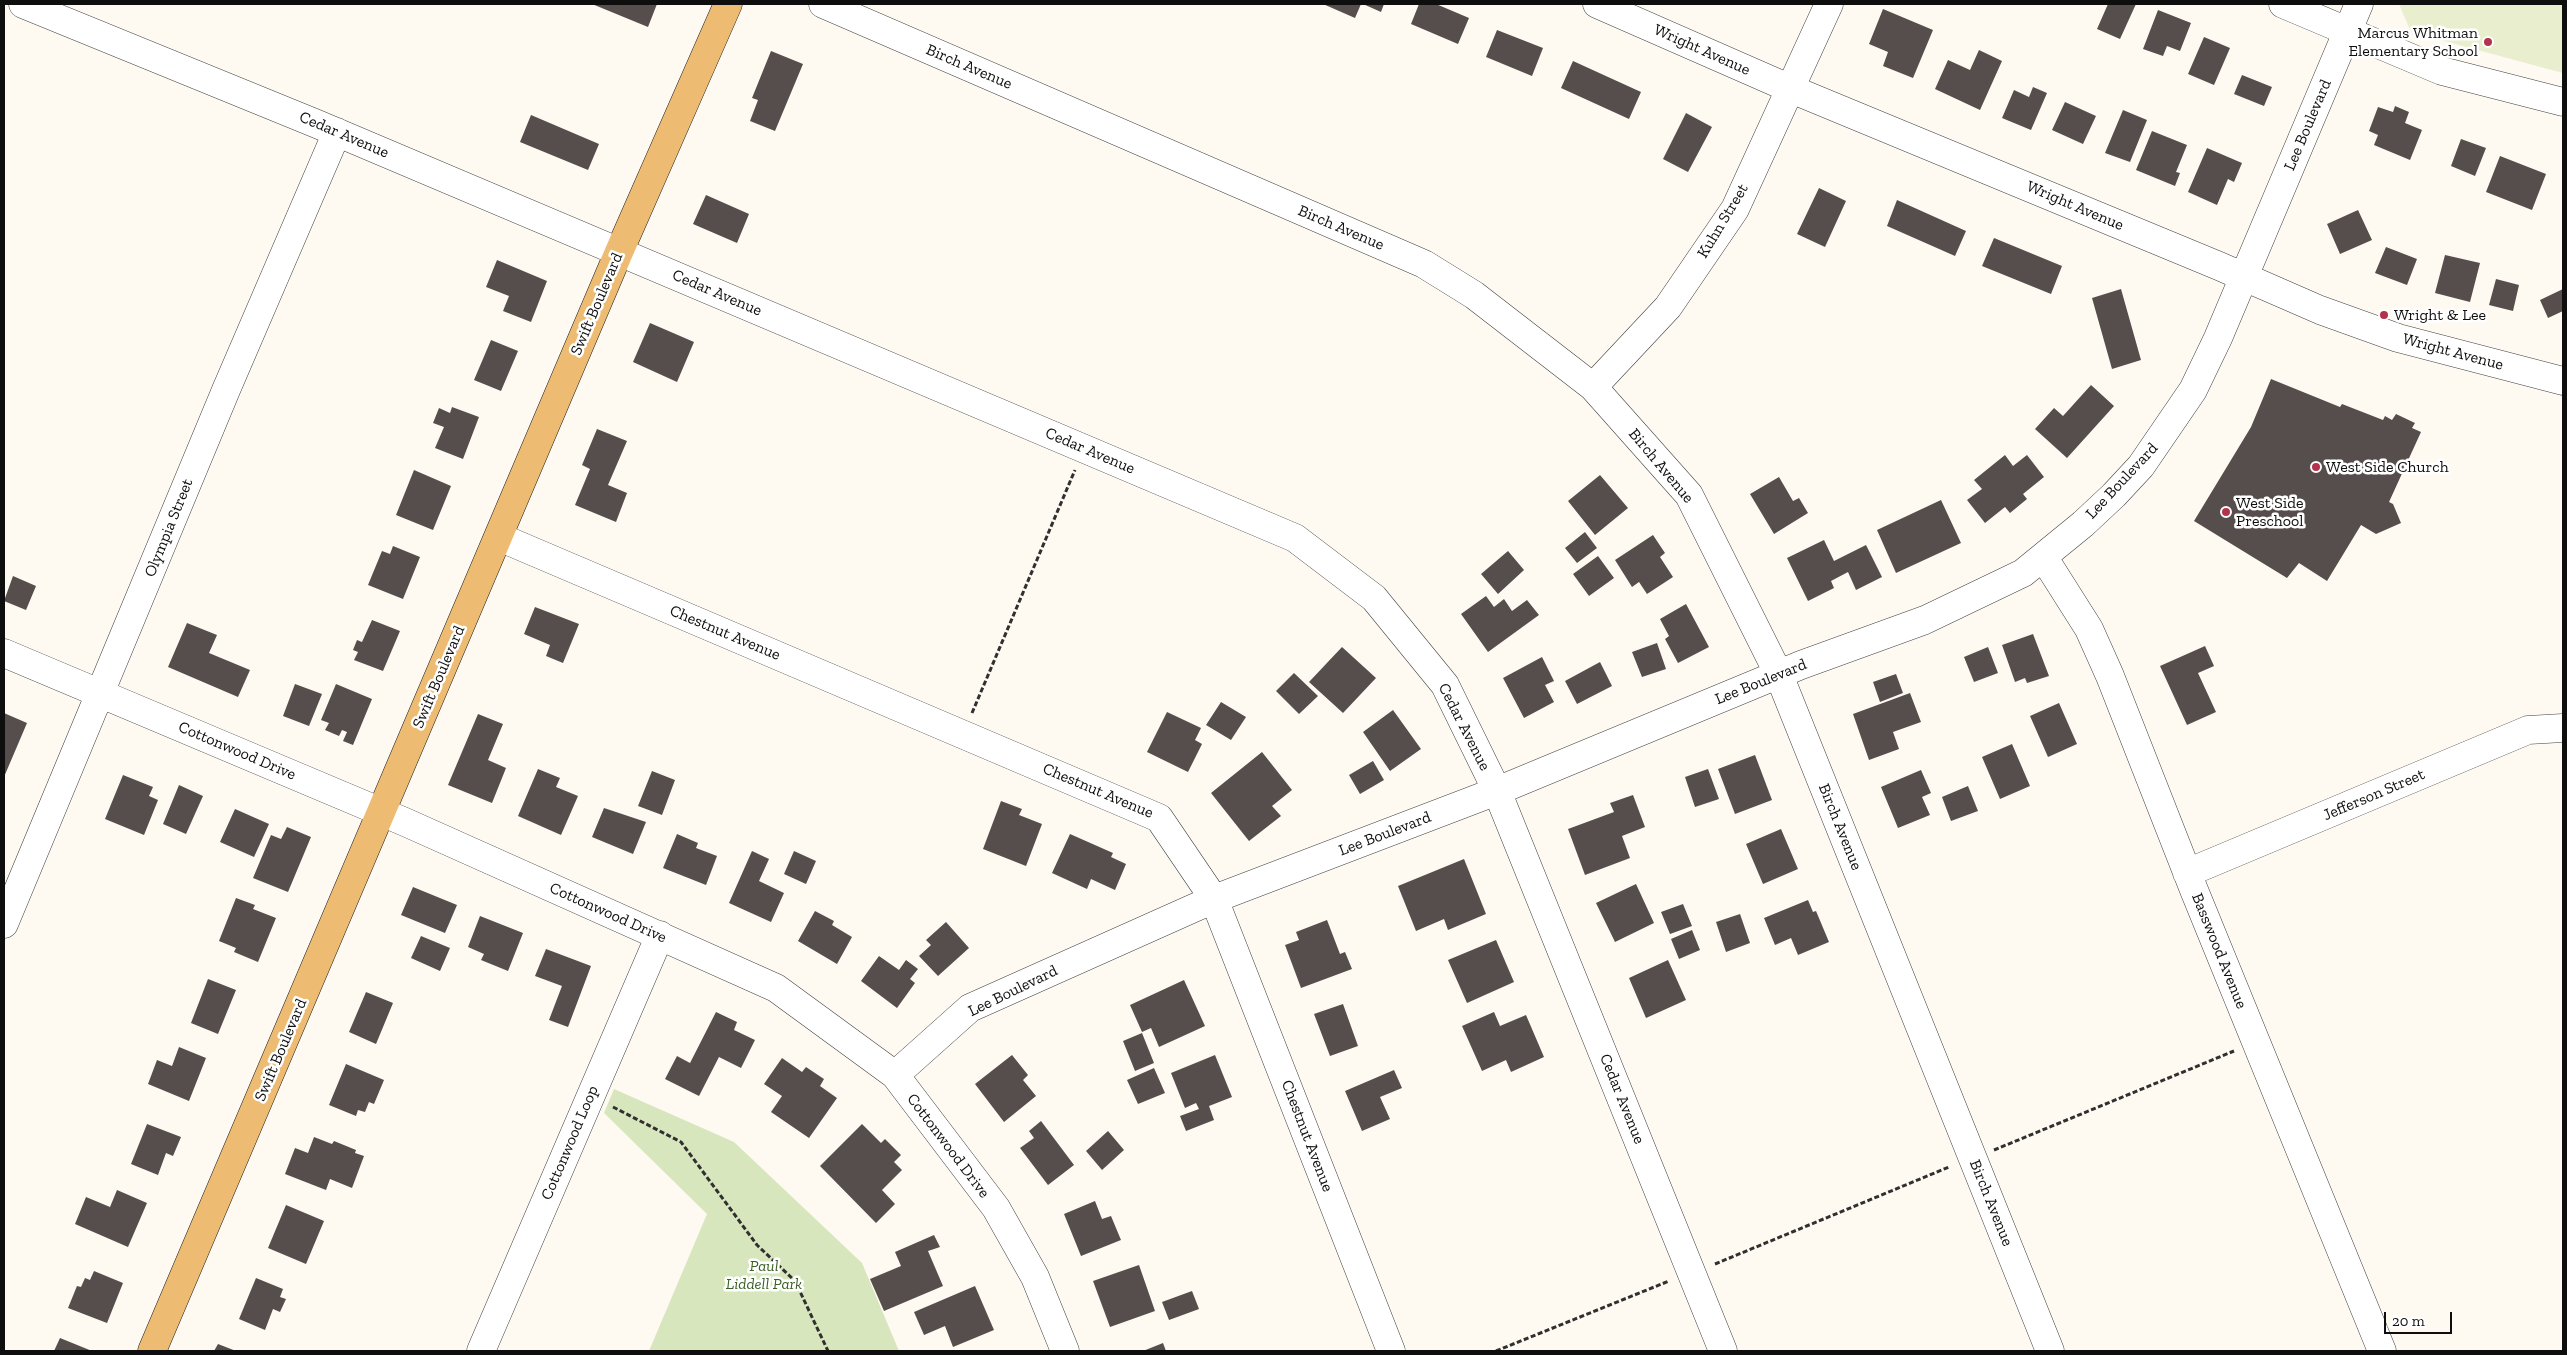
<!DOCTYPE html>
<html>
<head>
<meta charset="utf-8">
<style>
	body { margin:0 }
	#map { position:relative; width:2567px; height:1355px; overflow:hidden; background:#fef9f1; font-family:"Zilla Slab",serif }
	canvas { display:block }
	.frame { position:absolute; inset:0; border:5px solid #0e0e0e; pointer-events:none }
	.scale { position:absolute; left:2384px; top:1312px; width:68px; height:22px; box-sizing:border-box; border:2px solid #0e0e0e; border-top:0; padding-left:6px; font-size:15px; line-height:18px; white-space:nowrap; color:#0e0e0e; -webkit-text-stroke:4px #fff; paint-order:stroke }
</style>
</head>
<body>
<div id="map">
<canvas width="2567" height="1355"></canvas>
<div class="frame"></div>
<div class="scale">20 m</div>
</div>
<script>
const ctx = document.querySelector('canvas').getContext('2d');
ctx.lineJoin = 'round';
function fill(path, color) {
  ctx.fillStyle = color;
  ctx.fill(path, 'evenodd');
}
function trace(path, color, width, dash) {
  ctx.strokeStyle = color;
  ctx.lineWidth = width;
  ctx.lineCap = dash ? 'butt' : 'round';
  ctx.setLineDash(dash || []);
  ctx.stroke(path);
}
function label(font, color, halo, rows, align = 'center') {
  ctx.font = font + ' "Zilla Slab",serif';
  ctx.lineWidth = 5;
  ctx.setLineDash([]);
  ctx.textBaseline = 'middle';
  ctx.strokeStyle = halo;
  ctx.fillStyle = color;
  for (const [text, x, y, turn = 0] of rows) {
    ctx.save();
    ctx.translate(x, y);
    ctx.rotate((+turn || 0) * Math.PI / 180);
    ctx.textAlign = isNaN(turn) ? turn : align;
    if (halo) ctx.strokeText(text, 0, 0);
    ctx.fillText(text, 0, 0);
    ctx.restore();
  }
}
fill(new Path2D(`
	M614,1089L734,1142L862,1263L899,1351H649L707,1214L604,1113Z`), '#d8e6bd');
fill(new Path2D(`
	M2399,4H2563V73L2411,32Z`), '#e8eece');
fill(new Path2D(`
	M592,4H657L648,27Z
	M1323,4H1361L1355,18Z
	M1363,4H1384L1381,12Z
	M1419,4H1436L1469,18L1458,44L1411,24Z
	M2108,4H2136L2120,39L2097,29Z
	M1883,9L1933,30L1913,78L1883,66L1888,52L1869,44Z
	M2158,10L2191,23L2180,51L2167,46L2163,56L2143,49Z
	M1497,30L1543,48L1532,76L1486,57Z
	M2204,37L2230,48L2214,85L2188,74Z
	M1979,50L2002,61L1980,110L1935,89L1948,60L1970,70Z
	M771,51L803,64L775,131L750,121L758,100L752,98Z
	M1573,61L1641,92L1629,119L1561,88Z
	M2242,75L2272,87L2264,106L2234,94Z
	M2033,87L2047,93L2031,130L2002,118L2014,90L2029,97Z
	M2065,102L2096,116L2083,144L2052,130Z
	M2395,106L2409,112L2405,123L2422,130L2410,160L2374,145L2378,135L2369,131L2378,107L2393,112Z
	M2123,110L2147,120L2130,162L2105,153Z
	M1686,113L1712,127L1688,172L1663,159Z
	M531,115L599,144L588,170L520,142Z
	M2152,131L2187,145L2176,172L2180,173L2175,186L2136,170Z
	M2461,139L2486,148L2475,176L2451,166Z
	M2207,148L2242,163L2234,182L2228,179L2217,205L2188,192Z
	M2500,156L2546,174L2532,210L2486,192Z
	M1819,188L1846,201L1825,247L1797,234Z
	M706,195L749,214L737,243L693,224Z
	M1897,200L1966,231L1955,256L1887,226Z
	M2358,210L2372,240L2340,254L2327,224Z
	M1994,238L2062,266L2051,294L1982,266Z
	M2386,247L2417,259L2407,285L2375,273Z
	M2445,255L2480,263L2470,302L2435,293Z
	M497,260L547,281L531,322L503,311L509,296L486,287Z
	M2496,279L2519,285L2513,311L2489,305Z
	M2121,289L2141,360L2112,369L2092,298Z
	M2563,289V311L2548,318L2540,300Z
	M650,323L694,342L677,382L633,362Z
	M491,340L518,351L501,391L474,380Z
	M2271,379L2340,407L2342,404L2383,420L2385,416L2392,420L2396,414L2415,423L2412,428L2421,432L2389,502L2393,504L2401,523L2376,534L2361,525L2327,581L2299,563L2287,578L2194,521L2251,427Z
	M2091,385L2114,406L2067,458L2035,429L2054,408L2063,416Z
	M452,407L479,417L463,459L435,448L444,427L433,423L439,408L450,413Z
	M597,429L627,441L608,485L627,493L616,522L575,505L590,469L582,465Z
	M2005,455L2013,466L2027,455L2044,477L2023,494L2027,499L2010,513L2005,507L1985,523L1967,500L1982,489L1974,480Z
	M414,470L451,486L433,530L396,515Z
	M1600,475L1628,508L1595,535L1568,501Z
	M1779,477L1793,501L1799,498L1808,513L1774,534L1750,494Z
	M1941,500L1961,543L1896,573L1877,530Z
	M1585,532L1597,548L1577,563L1565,548Z
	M1653,535L1665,553L1660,557L1673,577L1647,594L1639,582L1632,587L1615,560Z
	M1824,540L1834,561L1866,545L1882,577L1856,590L1848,572L1831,581L1834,588L1808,601L1787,558Z
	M393,546L420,557L403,599L368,585L382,551L390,554Z
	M1508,551L1524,570L1498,594L1481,574Z
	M1598,556L1614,578L1589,596L1573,574Z
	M13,576L36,586L26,610L4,601Z
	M1486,596L1494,607L1504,599L1512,611L1527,600L1539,615L1488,652L1461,614Z
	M1686,604L1709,647L1678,663L1665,639L1669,636L1660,619Z
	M535,607L579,624L563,663L546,656L550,645L524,634Z
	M372,620L400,631L383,671L354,660L358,652L353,650L357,640L362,642Z
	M187,623L217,635L209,653L250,670L238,697L168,667Z
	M2033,634L2049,676L2027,683L2025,678L2015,682L2002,645Z
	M1657,643L1666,669L1642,677L1632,652Z
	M2205,646L2214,666L2198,673L2216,712L2187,725L2160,666Z
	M1342,647L1376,678L1343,713L1309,682Z
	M1988,647L1998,673L1974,682L1964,657Z
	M1542,657L1554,681L1545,685L1554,702L1524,718L1503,678Z
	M1600,662L1612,686L1577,704L1565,681Z
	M1294,673L1318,696L1299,714L1276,691Z
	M1896,674L1903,693L1880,702L1873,682Z
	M295,684L322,694L309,726L283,716Z
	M336,684L372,699L353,745L343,741L347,732L342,730L339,736L325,730L329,723L321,720Z
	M1910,693L1921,722L1893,732L1899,749L1869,760L1853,714Z
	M1221,702L1246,717L1231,740L1206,725Z
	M2059,703L2077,744L2048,757L2030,716Z
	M1393,710L1421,749L1390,771L1363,732Z
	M1167,712L1201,728L1195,740L1202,744L1188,772L1147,752Z
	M4,713L27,723L4,777Z
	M478,714L503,724L488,760L506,768L492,803L448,785Z
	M2012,744L2030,786L2000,799L1982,757Z
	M1262,752L1292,790L1272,806L1281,816L1249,841L1211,793Z
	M1755,755L1772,800L1735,814L1718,769Z
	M1373,761L1384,780L1360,794L1349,775Z
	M538,769L560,778L556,787L578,796L561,835L518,816Z
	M1708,769L1719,799L1695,807L1685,777Z
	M1921,770L1931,793L1922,797L1930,815L1898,828L1881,787Z
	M652,771L675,780L662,815L638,806Z
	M123,775L153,787L149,796L158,800L144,835L105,819Z
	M179,785L203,796L186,834L163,824Z
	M1968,786L1978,811L1951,821L1942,797Z
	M1633,795L1645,827L1622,836L1630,858L1585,875L1568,829L1614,812L1610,803Z
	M1001,801L1022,809L1019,815L1042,824L1026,866L983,849Z
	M604,808L646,822L633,854L592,837Z
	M235,809L269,824L254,857L220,842Z
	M287,827L311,837L288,892L253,878L271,835L281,839Z
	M1781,829L1798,869L1763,884L1746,844Z
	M677,834L698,843L696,848L717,856L706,885L663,868Z
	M1070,834L1113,853L1111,857L1126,864L1115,890L1091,879L1087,889L1052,873Z
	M752,851L769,859L759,881L784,893L771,922L729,903Z
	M794,851L816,861L806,884L784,874Z
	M1464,859L1486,914L1448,930L1444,919L1416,931L1398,886Z
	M1636,884L1654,923L1615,942L1596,903Z
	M413,887L457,905L445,933L401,915Z
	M236,898L255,905L253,909L276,918L258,962L234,952L236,948L219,941Z
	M1808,900L1813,912L1816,911L1829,942L1798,955L1791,938L1775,945L1764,918Z
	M1683,904L1692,926L1670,934L1661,912Z
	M815,911L834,921L832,925L852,937L837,964L798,941Z
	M1740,914L1750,943L1726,952L1716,922Z
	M480,916L523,933L508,971L481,960L484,954L468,947Z
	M1327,920L1340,954L1345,952L1352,969L1301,988L1285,945L1299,940L1296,932Z
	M946,922L969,948L938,976L919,956L931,945L926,940Z
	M1692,930L1700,950L1679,959L1671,939Z
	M421,936L450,948L440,971L411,958Z
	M1496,940L1514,982L1467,1003L1448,960Z
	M546,949L591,966L568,1027L549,1020L562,986L535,976Z
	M879,956L899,970L906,960L918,969L910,979L915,983L897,1008L861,981Z
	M1668,960L1686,1000L1646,1018L1629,978Z
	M208,979L236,990L218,1034L191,1023Z
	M1184,980L1205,1026L1159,1047L1151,1028L1142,1032L1130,1005Z
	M366,992L393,1003L376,1044L349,1032Z
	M1343,1004L1358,1046L1330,1056L1314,1014Z
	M716,1012L737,1022L734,1030L755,1040L741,1068L719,1057L699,1096L665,1079L677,1056L690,1063Z
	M1494,1012L1500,1026L1526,1015L1544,1057L1511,1072L1506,1060L1482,1071L1462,1026Z
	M1142,1033L1154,1063L1135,1071L1123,1041Z
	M179,1047L206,1058L189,1101L148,1084L157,1060L172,1066Z
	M1012,1055L1028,1075L1023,1080L1036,1096L1004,1122L975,1084Z
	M1215,1055L1232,1097L1209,1106L1214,1120L1186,1131L1180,1116L1199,1109L1196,1103L1185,1108L1171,1073Z
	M782,1058L802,1072L806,1067L824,1079L820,1086L837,1098L809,1138L771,1112L782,1096L764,1084Z
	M346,1064L384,1080L374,1104L369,1102L365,1112L358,1110L356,1116L329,1105Z
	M1154,1068L1165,1093L1138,1104L1127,1080Z
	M1394,1070L1402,1088L1380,1097L1390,1119L1362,1131L1345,1091Z
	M1041,1121L1074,1165L1048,1185L1020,1148L1034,1138L1029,1131Z
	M147,1124L181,1137L173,1156L166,1153L158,1175L131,1164Z
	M862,1124L881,1143L885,1139L901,1155L894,1162L902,1170L882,1190L895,1204L876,1223L820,1166Z
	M1108,1131L1124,1150L1102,1170L1086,1151Z
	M314,1137L332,1144L334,1141L356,1150L355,1153L364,1156L352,1188L330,1179L326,1190L285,1174L295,1148L308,1153Z
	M117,1190L147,1203L128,1247L75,1224L86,1197L110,1207Z
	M1095,1201L1102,1219L1111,1216L1121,1240L1081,1256L1064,1214Z
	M286,1205L324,1221L306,1264L268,1248Z
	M934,1235L940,1247L928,1251L943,1286L884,1311L870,1279L901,1266L895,1252Z
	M1139,1265L1155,1311L1110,1327L1093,1281Z
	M94,1271L123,1283L107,1323L68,1308L77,1286L81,1287L85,1278L90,1280Z
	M256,1278L283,1289L280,1297L286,1299L280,1312L273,1309L265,1330L239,1319Z
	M975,1286L994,1330L953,1347L945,1326L924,1335L914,1312Z
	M1192,1291L1199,1309L1169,1320L1162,1302Z
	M60,1338L92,1351H54Z
	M1163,1343L1166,1351H1143Z
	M218,1344L236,1351H214Z`), '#564e4c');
const minor = new Path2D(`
	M23,4L317,124L1295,538L1374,598L1445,685L1497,791L1723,1351
	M823,4L1424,264L1474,295L1593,387L1689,495L1779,675L2050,1351
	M1597,4L1791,89L2219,266L2320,310L2398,338L2563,381
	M2283,4L2442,71L2563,102
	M1593,387L1668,307L1735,209L1829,4
	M499,537L1159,818L1214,899L1391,1351
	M2044,558L2089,629L2110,676L2194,890L2382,1351
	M4,653L405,822L776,988L895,1075L996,1208L1035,1277L1065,1351
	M2187,873L2528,730L2563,728
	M4,924L226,390L337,132
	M895,1075L970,1008L1214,899L1497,791L1801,665L1925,620L2023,573L2083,524L2114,495L2141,466L2193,390L2218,338L2359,4
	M481,1351L660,935`);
const major = new Path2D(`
	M152,1351L619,252L728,4`);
trace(minor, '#414141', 29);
trace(major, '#1f1f1f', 29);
trace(new Path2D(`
	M972,713L1075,470
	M613,1107L681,1142L757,1245L795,1281L828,1351
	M1994,1150L2234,1051
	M1715,1264L1949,1167
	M1496,1351L1669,1281`), '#303030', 3, [5, 2.5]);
trace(minor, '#fff', 28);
trace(major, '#edbb72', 28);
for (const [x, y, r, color] of [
	[2488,42,5,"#b3324c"],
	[2384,315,5,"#b3324c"],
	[2316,467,5,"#b3324c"],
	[2226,512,5,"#b3324c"]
]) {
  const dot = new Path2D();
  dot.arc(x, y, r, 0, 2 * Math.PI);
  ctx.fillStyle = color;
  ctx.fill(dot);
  trace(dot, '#fff', 2);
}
label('16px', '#0e0e0e', '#fff', [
	["Marcus Whitman",2478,33,"right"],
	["Elementary School",2478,51,"right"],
	["Wright & Lee",2394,315],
	["West Side Church",2326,467],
	["West Side",2236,503],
	["Preschool",2236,521]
], 'left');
label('16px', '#0e0e0e', '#fff', [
	["Wright Avenue",1702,50,24],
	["Birch Avenue",969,67,23],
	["Lee Boulevard",2308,125,-67],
	["Cedar Avenue",344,135,23],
	["Wright Avenue",2075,206,23],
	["Kuhn Street",1723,221,-59],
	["Birch Avenue",1341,228,23],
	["Cedar Avenue",717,293,23],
	["Swift Boulevard",597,304,-67],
	["Wright Avenue",2453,352,15],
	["Cedar Avenue",1090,451,23],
	["Birch Avenue",1661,466,50],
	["Lee Boulevard",2122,481,-47],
	["Olympia Street",169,528,-68],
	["Chestnut Avenue",725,633,23],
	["Swift Boulevard",439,677,-67],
	["Lee Boulevard",1761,682,-22],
	["Cedar Avenue",1464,727,63],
	["Cottonwood Drive",237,751,23],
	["Chestnut Avenue",1098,791,23],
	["Jefferson Street",2374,795,-23],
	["Birch Avenue",1840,827,68],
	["Lee Boulevard",1385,834,-21],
	["Cottonwood Drive",608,913,24],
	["Basswood Avenue",2219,951,68],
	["Lee Boulevard",1013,991,-26],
	["Swift Boulevard",281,1050,-67],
	["Cedar Avenue",1622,1099,68],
	["Chestnut Avenue",1307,1136,69],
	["Cottonwood Loop",570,1143,-67],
	["Cottonwood Drive",948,1146,53],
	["Birch Avenue",1991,1203,68]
]);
label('italic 16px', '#3a6124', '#fff', [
	["Paul",764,1266],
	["Liddell Park",764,1284]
]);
</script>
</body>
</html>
